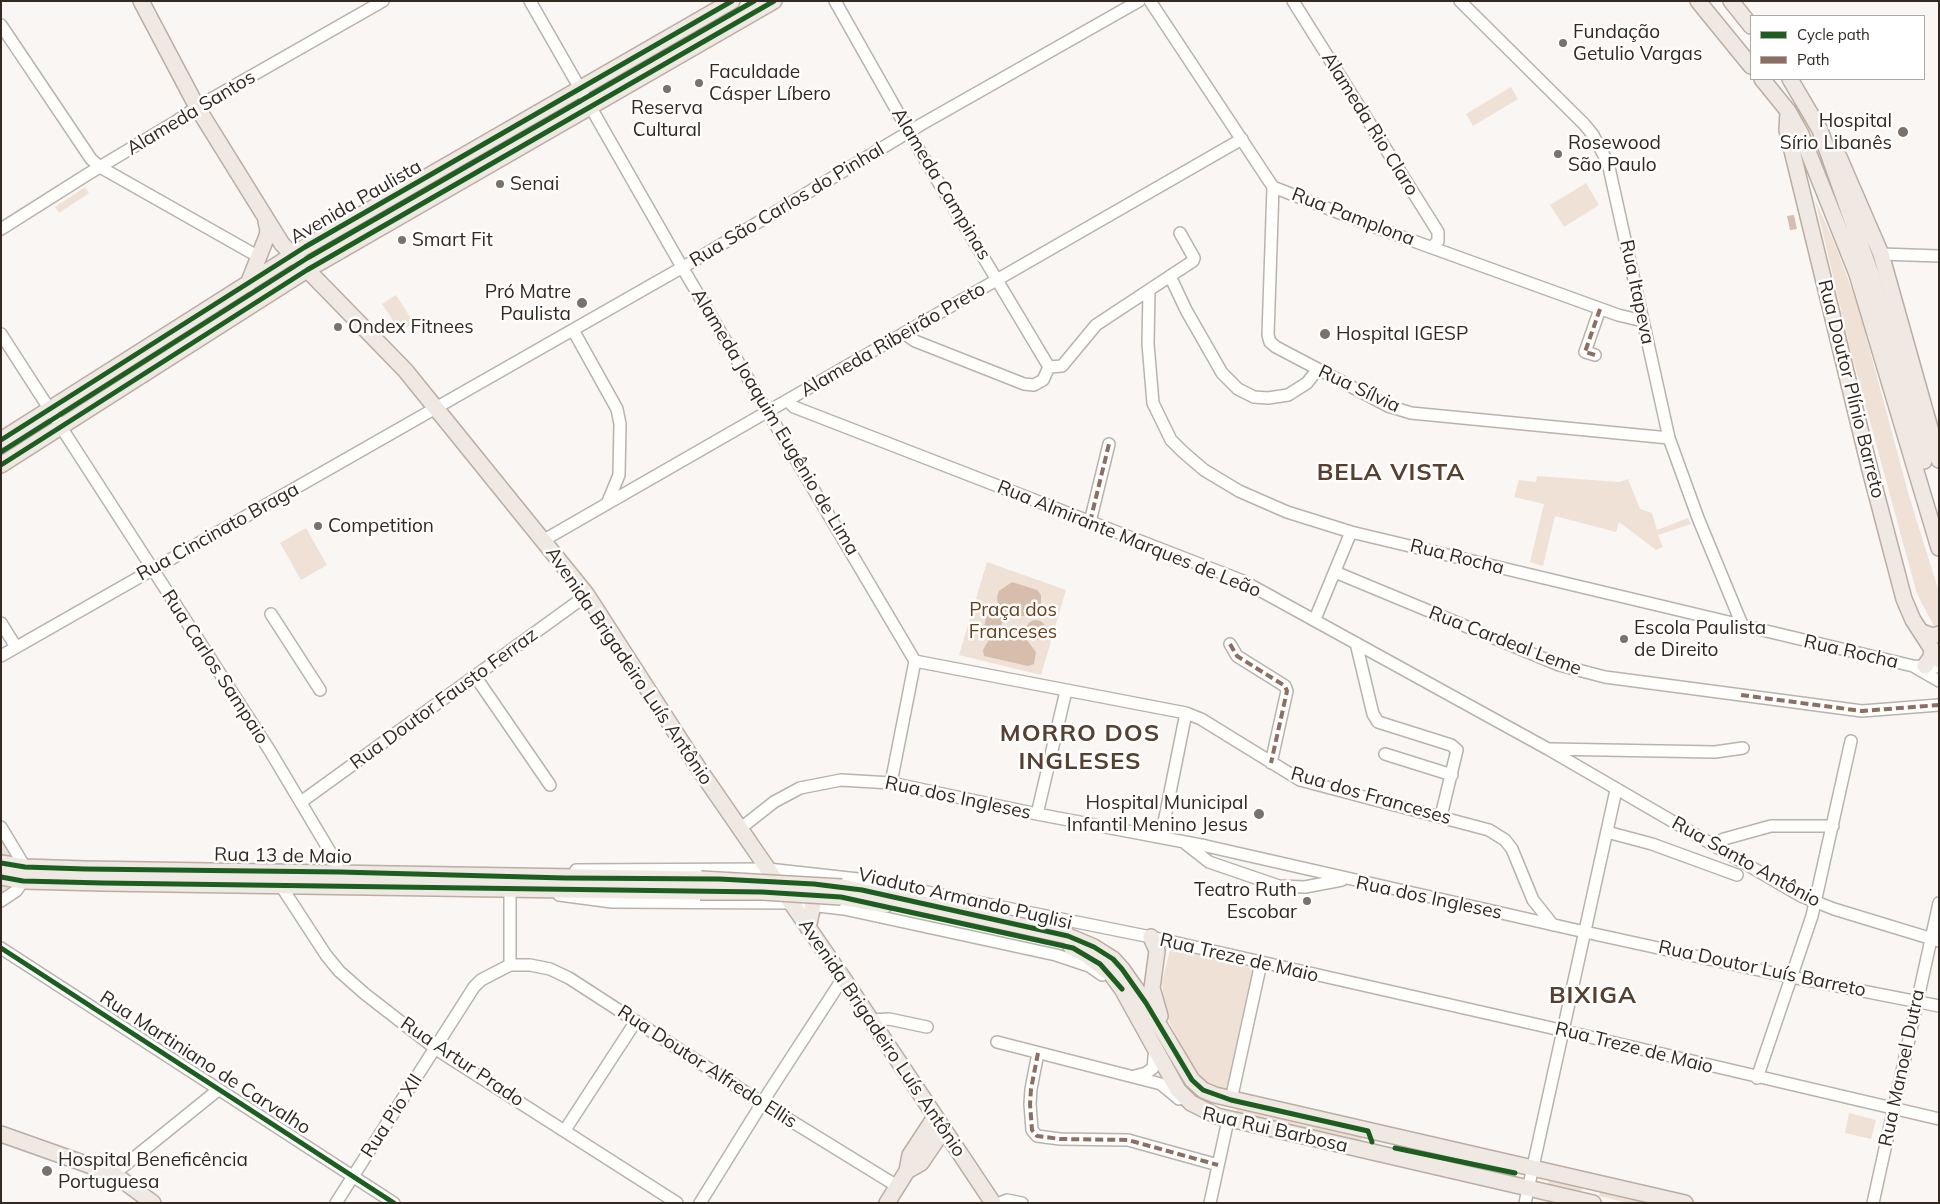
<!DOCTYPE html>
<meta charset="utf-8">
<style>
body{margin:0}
#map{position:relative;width:1940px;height:1204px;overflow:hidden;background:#f9f6f4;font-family:Mulish,sans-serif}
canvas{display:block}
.frame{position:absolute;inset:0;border:2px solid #342921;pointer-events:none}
.legend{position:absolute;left:1750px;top:15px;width:175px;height:65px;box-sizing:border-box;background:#fff;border:1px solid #aea9a6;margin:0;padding:6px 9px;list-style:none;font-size:15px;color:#342921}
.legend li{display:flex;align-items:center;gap:10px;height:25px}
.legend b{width:25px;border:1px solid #aea9a6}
</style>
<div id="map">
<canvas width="1940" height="1204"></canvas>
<div class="frame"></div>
<ul class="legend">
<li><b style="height:6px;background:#1b5e20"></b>Cycle path</li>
<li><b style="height:6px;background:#8d6e63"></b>Path</li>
</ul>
</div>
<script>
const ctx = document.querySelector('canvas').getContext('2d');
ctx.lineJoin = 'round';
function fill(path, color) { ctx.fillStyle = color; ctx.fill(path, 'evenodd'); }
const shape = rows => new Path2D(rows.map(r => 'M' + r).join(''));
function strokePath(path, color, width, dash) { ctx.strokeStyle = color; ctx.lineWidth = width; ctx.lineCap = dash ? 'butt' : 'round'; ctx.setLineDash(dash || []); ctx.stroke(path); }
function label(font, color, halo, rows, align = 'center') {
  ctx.font = font + ' Mulish,sans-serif'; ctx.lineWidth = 5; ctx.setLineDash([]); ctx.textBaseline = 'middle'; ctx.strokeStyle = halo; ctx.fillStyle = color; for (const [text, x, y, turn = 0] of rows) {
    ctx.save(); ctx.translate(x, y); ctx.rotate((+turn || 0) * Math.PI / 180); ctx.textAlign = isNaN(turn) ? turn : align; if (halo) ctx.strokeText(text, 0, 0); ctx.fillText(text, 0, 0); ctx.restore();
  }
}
const green = shape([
 [1511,87,1518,99,1473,126,1466,114],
 [1586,183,1599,205,1564,227,1550,205],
 [85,187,89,193,59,213,55,207],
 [1815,200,1836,247,1858,306,1909,496,1939,592,1939,627,1936,630,1917,594,1851,352],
 [396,295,414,323,400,331,382,304],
 [1537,476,1619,482,1628,479,1640,509,1652,513,1657,530,1688,518,1691,524,1658,535,1663,547,1656,550,1619,522,1616,532,1555,516,1543,566,1530,562,1544,504,1514,497,1519,480,1536,482],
 [306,528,327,565,301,580,280,543],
 [987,562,1066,590,1041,675,959,655],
 [1,834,21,865,18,882,1,893],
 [1171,946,1257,965,1229,1094,1215,1090,1195,1075,1165,1013,1162,982],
 [1237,1109,1362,1138,1361,1142,1236,1114],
 [1849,1113,1876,1120,1871,1139,1845,1133],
 [1398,1146,1515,1173,1514,1178,1396,1151],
 [1549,1180,1582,1188,1581,1193,1547,1185],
 [1600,1192,1651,1203,1628,1203,1599,1196]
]);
const water = shape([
 [1794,215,1797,229,1790,230,1787,216],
 [1012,582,1037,590,1041,595,1041,605,1034,615,1023,616,1010,613,1005,612,998,604,997,597,999,591],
 [988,609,997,611,1003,621,1000,628,991,632,985,631,984,627],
 '1026 630a10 10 0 1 1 20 0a10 10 0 1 1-20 0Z',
 [997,634,1026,639,1036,652,1034,664,1028,666,984,656,983,650,987,643,991,637]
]);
const minor = shape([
 [530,1,682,267,915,661],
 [835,1,918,148,1049,367],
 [1150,1,1273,187,1383,230,1618,315,1643,321],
 [1293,1,1438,232,1438,241,1432,247],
 [1460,1,1584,124,1593,135,1608,163,1669,438,1698,518,1743,627],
 [1,25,91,159,100,167,259,257],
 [1273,187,1268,335,1270,342,1276,347,1388,406,1411,413,1669,438],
 [1,229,88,174,175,122,197,107,383,1],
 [1881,254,1939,256],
 [1170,276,1186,310,1222,373,1238,389,1254,397,1268,398,1288,395,1307,383,1317,370],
 [1149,290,1148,344,1153,403,1171,440,1182,451,1204,470,1239,491,1287,512,1351,532,1913,666,1939,667],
 [573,330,617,409,620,424,619,475,607,504],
 [904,333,915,341,1024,384,1034,385,1043,380,1049,367],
 [1,334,270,751,335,860,340,872,340,880],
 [1595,355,1585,352,1600,309],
 [1049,367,1062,366,1096,325,1193,261,1194,258,1180,233],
 [788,401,794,407,1243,581,1548,749,1801,896,1834,909,1939,941],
 [1090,522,1109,444],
 [544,540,1242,139],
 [1335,572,1559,665,1605,677,1862,711,1939,705],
 [271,614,320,690],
 [1315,619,1351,532],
 [1,623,16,647],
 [1356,643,1373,714,1378,722,1451,745,1457,750,1441,816],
 [1230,644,1237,656,1285,686,1287,691,1271,763],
 [1,656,697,259,922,124,1139,1],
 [915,661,1186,713,1201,719,1300,780,1489,830,1505,840,1512,849,1533,900,1553,925],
 [1913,666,1939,681],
 [475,676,550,785],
 [1550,749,1715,752,1743,748],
 [1385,754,1452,775],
 [891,783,915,661],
 [301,802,587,595],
 [1037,814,1066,691],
 [1,827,25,867,23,881,16,891,1,901],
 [741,828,774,802,800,788,841,780,891,783,1037,814,1206,846,1585,932,1791,977,1939,1006],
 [1607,832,1652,844,1737,875],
 [1161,837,1186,713],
 [1186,844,1209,862,1279,886,1305,887,1342,880],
 [1712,845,1724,839,1771,826,1833,826],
 [576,870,768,869,867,880,1151,937,1543,1026,1939,1119],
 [281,886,326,955,339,971,365,994,436,1049,677,1203],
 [559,895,612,902,792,903,844,909,1056,955,1089,966,1102,975],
 [1,948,394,1203],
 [510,965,530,965,550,969,569,978,762,1103,897,1186],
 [870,1020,889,1019,927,1027],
 [997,1042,1161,1084,1179,1099],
 [1038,1053,1031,1089,1030,1104,1032,1130,1037,1136,1060,1139,1128,1140,1218,1165],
 [1135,1076,1146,1073,1153,1068,1155,1047],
 [1757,1078,1812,916,1851,741],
 [1231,1100,1261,963],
 [565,1130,636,1021],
 [114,1174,218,1090],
 [336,1203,474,987,481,980,510,965,510,883],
 [700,1203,769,1092,843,978],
 [1000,1203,1007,1200,1022,1203],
 [1210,1203,1228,1120],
 [1525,1203,1616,790],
 [1873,1203,1939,903]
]);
const major = shape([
 [141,1,197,107,282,244,405,370,587,595,699,769,843,978,993,1203],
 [1698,1,1751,66],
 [1731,1,1751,26],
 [1762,79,1788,111,1801,134,1857,274,1939,548],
 [1790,79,1820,130,1871,274,1924,461],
 [1788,111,1787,130,1870,470,1904,599,1913,620,1939,660],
 [1834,154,1839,157,1881,254,1939,460],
 [248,284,267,236,268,230,266,221],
 [1,440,305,247,732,1],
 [1,465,307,270,774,1],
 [1922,632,1933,636,1939,634],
 [1925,666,1931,657,1932,649],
 [1,863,25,867,85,869,701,879],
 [1,877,23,881,103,883,700,892],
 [842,887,1068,936,1094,947,1113,959,1122,969,1146,1003,1192,1080,1203,1090,1215,1095,1685,1203],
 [841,897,885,905],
 [808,928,813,905],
 [1151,937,1157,951,1152,988,1160,1016],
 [1071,947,1087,955,1111,974,1122,989,1178,1090,1191,1103,1217,1116,1593,1203],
 [1,1134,114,1174,153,1203],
 [907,1171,921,1163,944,1129],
 [887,1203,907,1171,910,1155,935,1117]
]);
const majorBridge = shape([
 [701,879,842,887],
 [700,892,762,892,841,897]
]);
const quiet = shape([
 [1595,355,1585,352,1600,309],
 [1090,522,1109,444],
 [1230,644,1237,656,1285,686,1287,691,1271,763],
 [1741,695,1862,711,1939,705],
 [1038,1053,1031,1089,1030,1104,1032,1130,1037,1136,1060,1139,1128,1140,1218,1165]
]);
const cycleway = shape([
 [1,440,305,247,732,1],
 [1,452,309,257,754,1],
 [1,465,307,270,774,1],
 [1,863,25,867,85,869,340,872,565,878,719,879,814,884,862,890,1068,936,1094,947,1113,959,1122,969,1146,1003,1192,1080,1203,1090,1231,1100,1368,1131,1372,1142],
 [1,877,23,881,103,883,762,892,841,897,1073,948,1100,964,1122,989],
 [1,948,394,1203],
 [1395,1148,1515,1173]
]);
const markers = [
 [1563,43,5,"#79716b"],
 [699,83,5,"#79716b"],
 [667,89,5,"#79716b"],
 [1903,132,6,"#79716b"],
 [1558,154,5,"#79716b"],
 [500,184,5,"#79716b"],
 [402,240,5,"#79716b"],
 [582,303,6,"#79716b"],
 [338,327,5,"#79716b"],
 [1325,334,6,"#79716b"],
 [318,526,5,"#79716b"],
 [1624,639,5,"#79716b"],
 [1259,814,6,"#79716b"],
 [1307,901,5,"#79716b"],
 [47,1171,6,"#79716b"]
];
const poiNames = [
 ["Fundação",1573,32],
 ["Getulio Vargas",1573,54],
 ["Faculdade",709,72],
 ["Cásper Líbero",709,94],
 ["Reserva",667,108,"center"],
 ["Cultural",667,130,"center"],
 ["Hospital",1892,121,"right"],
 ["Sírio Libanês",1892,143,"right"],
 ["Rosewood",1568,143],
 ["São Paulo",1568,165],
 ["Senai",510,184],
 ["Smart Fit",412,240],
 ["Pró Matre",571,292,"right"],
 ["Paulista",571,314,"right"],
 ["Ondex Fitnees",348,327],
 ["Hospital IGESP",1336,334],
 ["Competition",328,526],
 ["Escola Paulista",1634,628],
 ["de Direito",1634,650],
 ["Hospital Municipal",1248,803,"right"],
 ["Infantil Menino Jesus",1248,825,"right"],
 ["Teatro Ruth",1297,890,"right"],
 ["Escobar",1297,912,"right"],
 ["Hospital Beneficência",58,1160],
 ["Portuguesa",58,1182]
];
const streetNames = [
 ["Alameda Santos",191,113,-31],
 ["Alameda Rio Claro",1370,124,58],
 ["Alameda Campinas",941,184,59],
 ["Avenida Paulista",356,202,-30],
 ["Rua São Carlos do Pinhal",787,205,-31],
 ["Rua Pamplona",1353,217,21],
 ["Rua Itapeva",1637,292,78],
 ["Alameda Ribeirão Preto",893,340,-30],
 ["Rua Sílvia",1359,389,25],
 ["Rua Doutor Plínio Barreto",1851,389,76],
 ["Alameda Joaquim Eugênio de Lima",775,422,59],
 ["Rua Cincinato Braga",218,532,-29],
 ["Rua Almirante Marques de Leão",1129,539,22],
 ["Rua Rocha",1457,557,14],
 ["Rua Cardeal Leme",1505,641,21],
 ["Rua Rocha",1851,652,13],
 ["Avenida Brigadeiro Luís Antônio",629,666,56],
 ["Rua Carlos Sampaio",215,667,57],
 ["Rua Doutor Fausto Ferraz",444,699,-36],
 ["Rua dos Franceses",1371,796,16],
 ["Rua dos Ingleses",958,798,12],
 ["Rua 13 de Maio",283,856,1],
 ["Rua Santo Antônio",1746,862,29],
 ["Rua dos Ingleses",1429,898,12],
 ["Viaduto Armando Puglisi",965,899,13],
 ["Rua Treze de Maio",1239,958,13],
 ["Rua Doutor Luís Barreto",1762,969,12],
 ["Avenida Brigadeiro Luís Antônio",882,1038,56],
 ["Rua Treze de Maio",1634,1048,14],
 ["Rua Artur Prado",462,1062,34],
 ["Rua Martiniano de Carvalho",205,1063,33],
 ["Rua Doutor Alfredo Ellis",707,1067,33],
 ["Rua Manoel Dutra",1902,1068,-78],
 ["Rua Pio XII",392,1116,-57],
 ["Rua Rui Barbosa",1275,1130,13]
];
const parkNames = [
 ["Praça dos",1013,610],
 ["Franceses",1013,632]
];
const districtNames = [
 ["BELA VISTA",1391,473],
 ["MORRO DOS",1080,734],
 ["INGLESES",1080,762],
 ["BIXIGA",1593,996]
];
fill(green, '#f0e1d7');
fill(water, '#d6bdac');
strokePath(minor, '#b9b3ae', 14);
strokePath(major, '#bbada2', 18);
strokePath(minor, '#fefefd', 11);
strokePath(major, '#f0e8e3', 15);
strokePath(majorBridge, '#bbada2', 18, []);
strokePath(majorBridge, '#f0e8e3', 15);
strokePath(quiet, '#8d6e63', 4, [8, 4]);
strokePath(cycleway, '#1b5e20', 5);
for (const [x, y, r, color] of markers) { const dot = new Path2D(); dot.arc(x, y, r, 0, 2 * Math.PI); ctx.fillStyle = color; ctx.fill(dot); strokePath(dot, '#fff', 2); }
label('19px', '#342921', '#fff', poiNames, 'left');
label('19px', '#342921', '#fff', streetNames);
label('19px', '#6e4019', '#fff', parkNames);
ctx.letterSpacing = '1px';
label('bold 24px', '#57402f', '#fff', districtNames);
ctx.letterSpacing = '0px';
</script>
